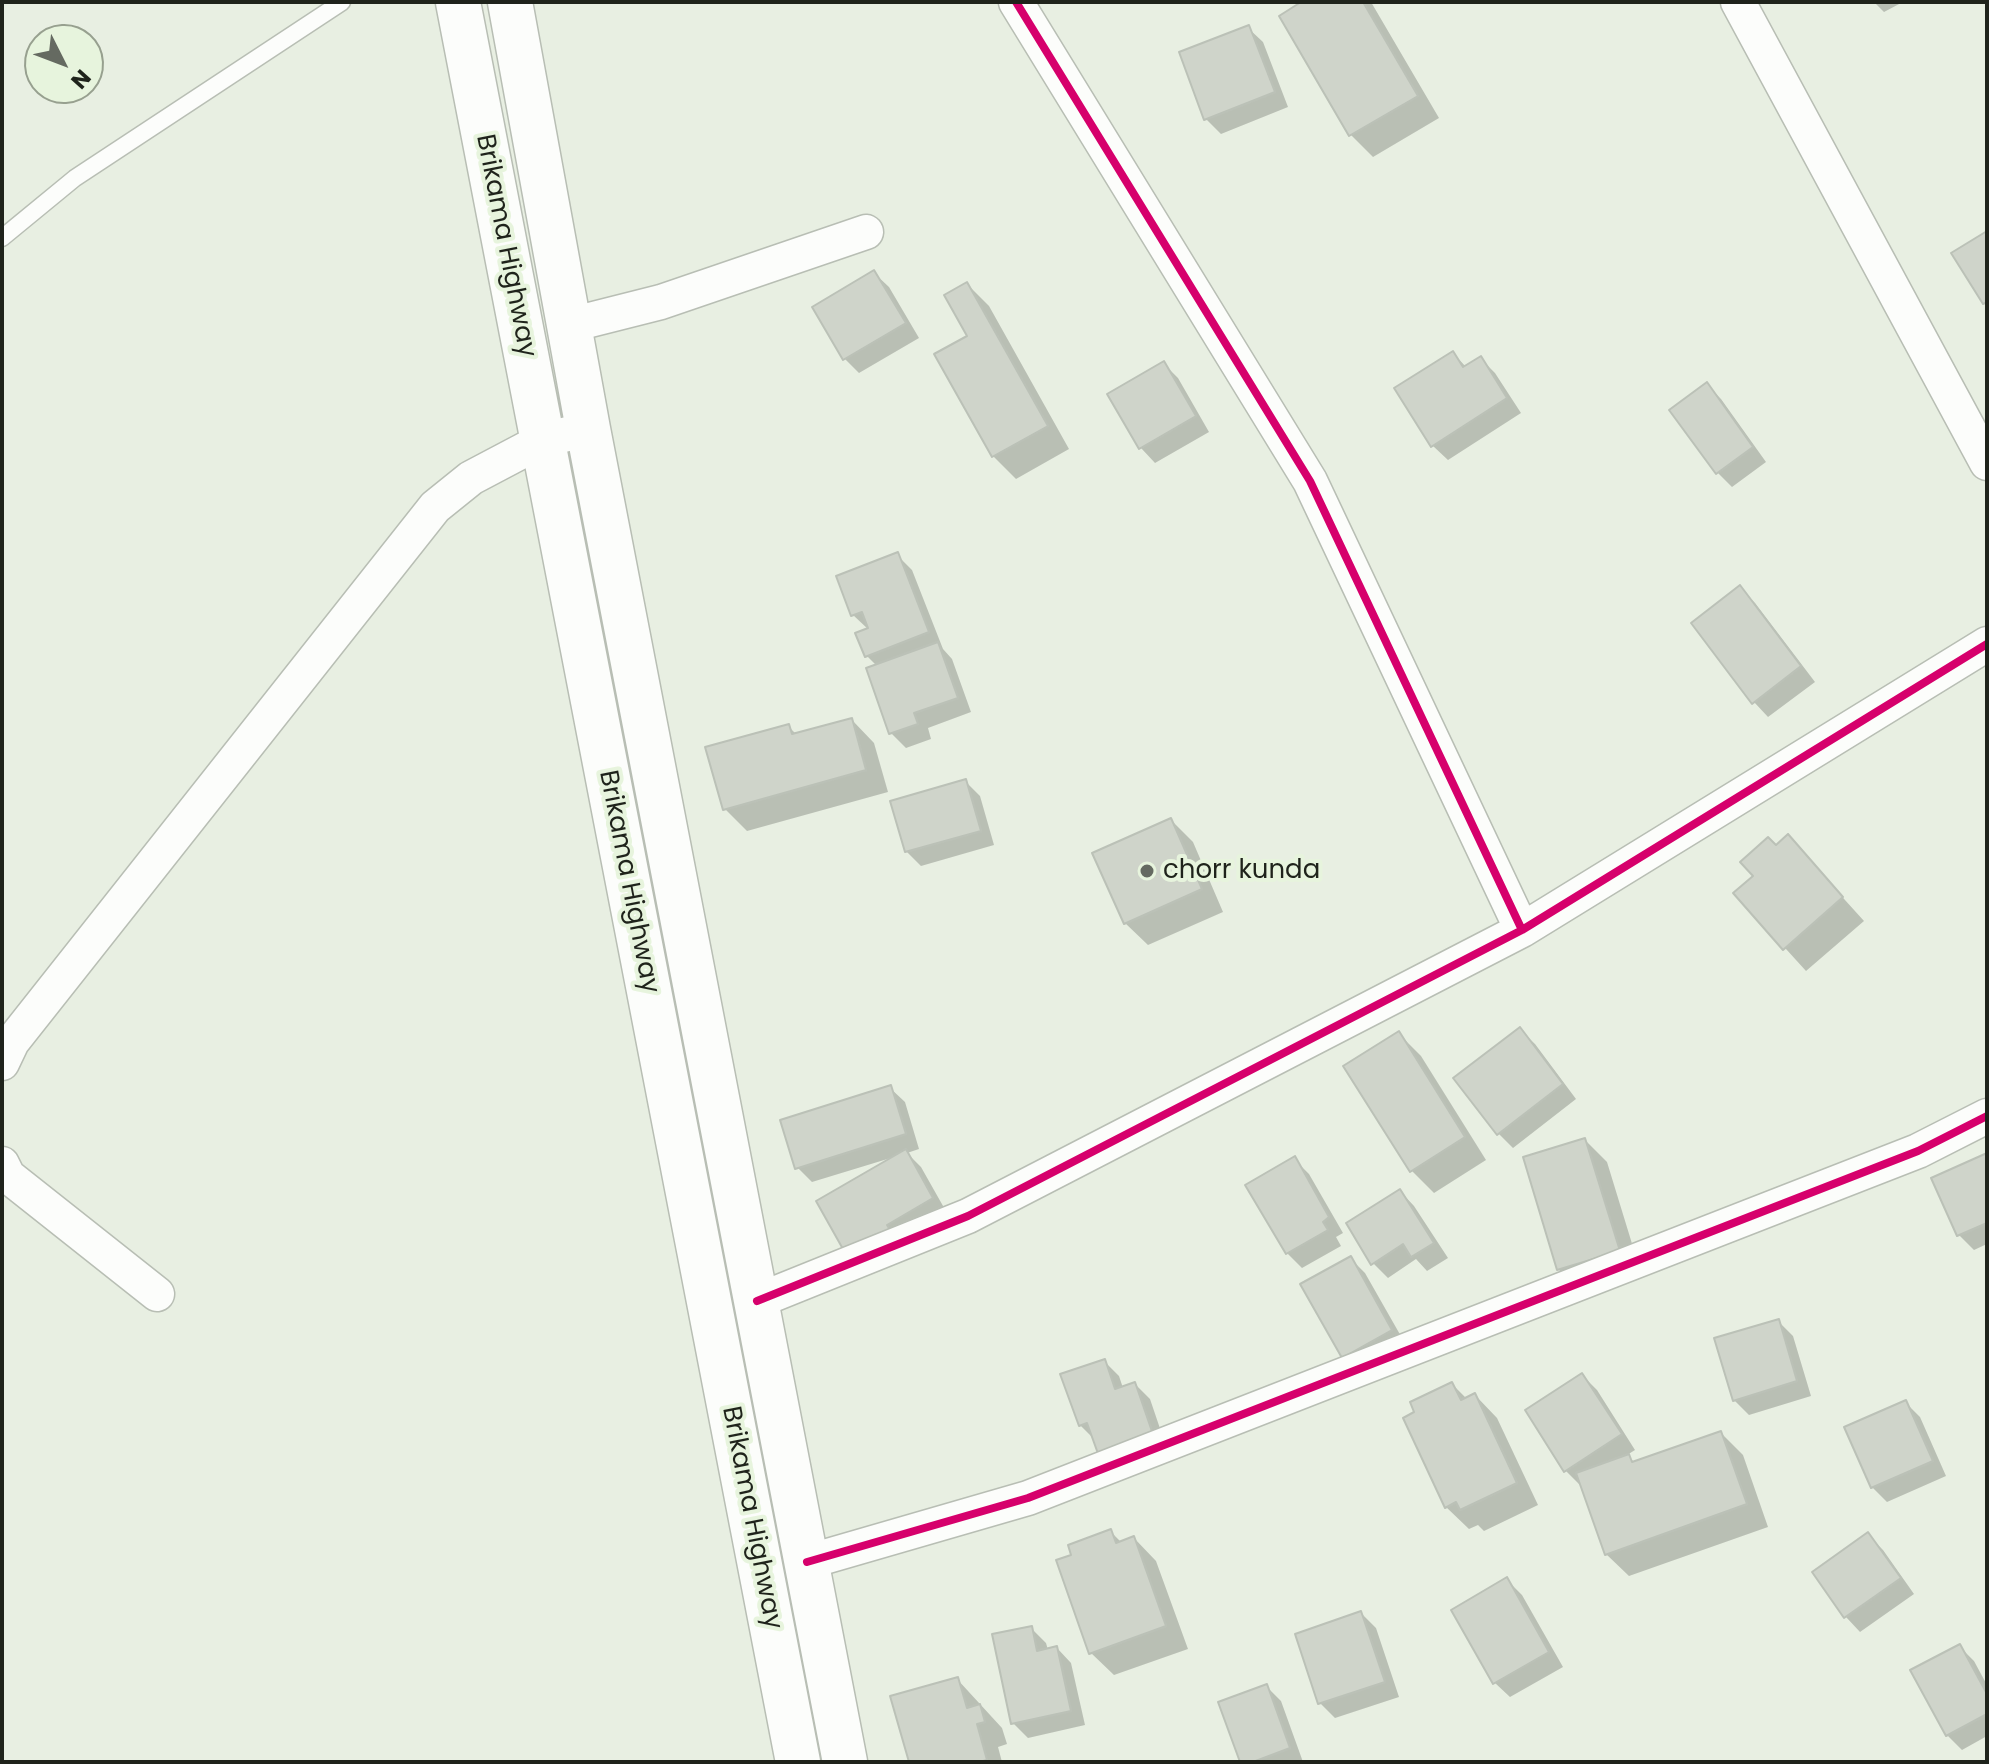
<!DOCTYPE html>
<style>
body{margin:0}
#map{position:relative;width:1989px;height:1764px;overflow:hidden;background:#e8efe2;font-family:Poppins,sans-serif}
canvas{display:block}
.frame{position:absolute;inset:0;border:4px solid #1f231b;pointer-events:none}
.north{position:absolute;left:24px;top:24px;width:80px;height:80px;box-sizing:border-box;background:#e7f4dd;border:2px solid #97a08f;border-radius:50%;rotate:132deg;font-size:22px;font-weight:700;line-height:32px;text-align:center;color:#1f231b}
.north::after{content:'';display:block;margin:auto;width:28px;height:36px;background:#656a61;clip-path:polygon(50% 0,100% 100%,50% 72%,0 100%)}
</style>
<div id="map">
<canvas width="1989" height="1764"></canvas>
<div class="frame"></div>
<div class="north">N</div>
</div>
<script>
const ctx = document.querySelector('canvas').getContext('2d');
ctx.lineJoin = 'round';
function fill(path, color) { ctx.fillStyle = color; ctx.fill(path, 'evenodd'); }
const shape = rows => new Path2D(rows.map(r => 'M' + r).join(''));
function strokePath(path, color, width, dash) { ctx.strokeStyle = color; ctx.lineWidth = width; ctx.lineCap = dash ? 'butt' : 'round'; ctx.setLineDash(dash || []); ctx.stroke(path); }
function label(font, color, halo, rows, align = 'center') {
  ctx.font = font + ' Poppins,sans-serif'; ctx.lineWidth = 8; ctx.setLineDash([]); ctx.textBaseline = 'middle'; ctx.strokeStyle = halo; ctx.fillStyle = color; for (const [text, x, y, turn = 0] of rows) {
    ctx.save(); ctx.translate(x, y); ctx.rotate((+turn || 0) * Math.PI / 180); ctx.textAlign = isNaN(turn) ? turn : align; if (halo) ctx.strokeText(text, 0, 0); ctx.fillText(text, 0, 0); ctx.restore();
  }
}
const shadow = shape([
 [1305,2,1371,2,1439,118,1373,157,1351,135],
 [1874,2,1903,2,1884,12],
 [1248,28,1263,42,1288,107,1221,134,1206,119],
 [874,273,889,287,919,338,859,373,844,358],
 [967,284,989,306,1069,449,1016,479,993,456,969,336],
 [1453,353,1466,367,1480,358,1495,373,1521,413,1448,460,1433,446],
 [1163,363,1178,378,1209,432,1155,463,1141,448,1110,395],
 [1707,385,1721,399,1766,462,1732,487,1717,472],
 [897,555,912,570,943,649,952,659,971,712,928,728,931,739,906,748,891,733,877,666,867,656,869,630,853,615],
 [1740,588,1755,603,1815,682,1768,717,1754,702],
 [852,720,874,743,888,792,747,831,725,809,788,726,797,735],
 [965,781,980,796,994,845,921,866,906,851],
 [1171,820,1193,842,1223,912,1148,945,1125,923],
 [1788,837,1864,921,1806,971,1736,894,1756,877,1776,847],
 [1520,1030,1535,1044,1576,1099,1513,1148,1498,1133],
 [1399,1034,1421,1056,1486,1160,1434,1193,1412,1171],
 [890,1088,905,1102,919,1149,907,1153,921,1167,947,1213,865,1271,894,1157,812,1182,797,1167],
 [1585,1140,1607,1162,1641,1273,1581,1291,1558,1269],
 [1987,1155,1987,1244,1974,1250,1959,1235,1934,1179],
 [1294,1159,1309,1174,1343,1233,1336,1237,1341,1246,1302,1268,1287,1253],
 [1400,1191,1414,1206,1448,1258,1427,1271,1416,1259,1388,1278,1373,1263],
 [1350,1258,1365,1273,1406,1345,1344,1356],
 [1778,1321,1793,1336,1811,1396,1749,1415,1734,1400],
 [1104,1361,1119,1376,1123,1388,1135,1384,1150,1399,1170,1458,1095,1440,1080,1425],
 [1582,1375,1597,1390,1635,1450,1627,1455,1635,1463,1721,1433,1743,1455,1768,1527,1629,1576,1606,1554,1582,1484,1580,1485,1565,1470],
 [1452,1384,1467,1399,1475,1395,1497,1418,1538,1505,1484,1531,1478,1525,1469,1529,1446,1507],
 [1905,1402,1920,1417,1946,1476,1887,1502,1872,1487],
 [1110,1531,1122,1543,1134,1538,1156,1561,1188,1649,1114,1675,1091,1653,1074,1556],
 [1868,1535,1883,1550,1914,1594,1860,1632,1846,1617,1815,1573],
 [1507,1580,1522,1595,1563,1667,1510,1697,1495,1683],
 [1361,1613,1376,1628,1399,1697,1335,1718,1320,1703,1298,1635],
 [1031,1628,1046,1643,1048,1650,1057,1648,1071,1663,1085,1725,1028,1738,1013,1723],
 [1959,1646,1974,1661,1987,1685,1987,1736,1962,1750,1947,1735],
 [957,1679,1002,1728,1007,1744,998,1747,1002,1762,911,1762],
 [1266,1686,1281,1701,1303,1762,1242,1762]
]);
const building = shape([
 [1301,2,1363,2,1418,96,1349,136,1279,16,1301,2],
 [1249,25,1275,92,1204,120,1179,52,1249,25],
 [1987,231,1987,302,1983,304,1951,253,1987,231],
 [874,270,906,323,843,360,812,307,874,270],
 [967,282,1048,426,992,457,934,354,967,336,944,295,967,282],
 [1453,351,1463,367,1481,356,1507,398,1431,447,1394,388,1453,351],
 [1164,361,1196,416,1139,449,1107,394,1164,361],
 [1707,382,1753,447,1716,474,1669,410,1707,382],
 [898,552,929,632,865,657,855,633,868,628,862,612,851,616,836,576,898,552],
 [1740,585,1801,666,1752,704,1691,623,1740,585],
 [938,642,958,698,914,713,918,724,889,734,866,668,938,642],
 [852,718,866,770,723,810,705,747,789,724,792,734,852,718],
 [966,779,981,831,905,852,890,801,966,779],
 [1171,818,1202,889,1124,924,1092,853,1171,818],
 [1788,834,1843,897,1783,950,1733,893,1753,876,1740,862,1768,837,1776,845,1788,834],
 [1520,1027,1563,1084,1497,1135,1453,1078,1520,1027],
 [1399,1031,1465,1137,1410,1172,1343,1066,1399,1031],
 [891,1085,906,1134,795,1169,780,1120,891,1085],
 [1585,1138,1620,1251,1557,1270,1523,1157,1585,1138],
 [906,1149,933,1198,887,1225,892,1233,848,1258,816,1201,906,1149],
 [1987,1153,1987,1223,1957,1236,1931,1178,1987,1153],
 [1295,1156,1329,1217,1323,1222,1328,1230,1286,1254,1245,1185,1295,1156],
 [1400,1189,1434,1243,1411,1257,1403,1244,1371,1265,1346,1223,1400,1189],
 [1351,1256,1392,1330,1342,1358,1300,1284,1351,1256],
 [1779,1319,1797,1381,1733,1401,1714,1338,1779,1319],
 [1105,1359,1115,1389,1135,1382,1156,1443,1101,1462,1087,1423,1079,1426,1060,1374,1105,1359],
 [1582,1373,1622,1434,1564,1472,1525,1410,1582,1373],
 [1452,1382,1461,1400,1475,1393,1517,1483,1460,1510,1456,1502,1445,1508,1403,1418,1414,1412,1410,1402,1452,1382],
 [1906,1400,1933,1461,1871,1488,1844,1427,1906,1400],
 [1721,1431,1747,1504,1605,1555,1576,1473,1629,1454,1632,1462,1721,1431],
 [1111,1529,1116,1543,1134,1536,1166,1626,1089,1654,1056,1560,1071,1555,1068,1545,1111,1529],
 [1868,1532,1901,1578,1844,1618,1812,1572,1868,1532],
 [1507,1577,1549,1652,1493,1684,1451,1610,1507,1577],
 [1361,1611,1385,1682,1318,1704,1295,1634,1361,1611],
 [1032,1626,1037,1651,1057,1646,1071,1711,1011,1724,992,1634,1032,1626],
 [1960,1644,1987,1694,1987,1714,1946,1736,1910,1670,1960,1644],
 [958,1677,967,1708,980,1704,985,1722,977,1724,987,1760,979,1762,909,1762,890,1696,958,1677],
 [1267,1684,1290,1748,1253,1762,1240,1762,1218,1702,1267,1684]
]);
const service = shape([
 [2,238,75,178,342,2]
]);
const minor = shape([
 [1016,2,1310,481,1522,930],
 [1738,2,1987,463],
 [570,325,661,302,866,232],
 [2,1063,12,1042,435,507,471,478,543,440,588,429],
 [2,1164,8,1176,157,1294],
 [757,1301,968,1216,1522,930,1987,644],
 [807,1562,1028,1498,1918,1151,1987,1116]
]);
const trunk = shape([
 [458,2,798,1762],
 [510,2,588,429,845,1762]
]);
const cycleway = shape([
 [1016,2,1310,481,1522,930],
 [757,1301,968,1216,1522,930,1987,644],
 [807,1562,1028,1498,1918,1151,1987,1116]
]);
const markers = [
 [1147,871,8,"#656a61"]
];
const streetNames = [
 ["Brikama Highway",505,246,79],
 ["Brikama Highway",628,882,79],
 ["Brikama Highway",751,1518,79]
];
const poiNames = [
 ["chorr kunda",1163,871]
];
fill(shadow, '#0003');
fill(building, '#cfd4ca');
strokePath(building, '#bbc1b7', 2);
strokePath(service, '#b8beb4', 19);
strokePath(minor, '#b8beb4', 37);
strokePath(trunk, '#b8beb4', 47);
strokePath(service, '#fcfdfb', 16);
strokePath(minor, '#fcfdfb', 34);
strokePath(trunk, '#fcfdfb', 44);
strokePath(cycleway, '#d6006c', 8);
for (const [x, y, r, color] of markers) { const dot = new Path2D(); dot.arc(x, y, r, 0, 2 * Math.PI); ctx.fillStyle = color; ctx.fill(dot); strokePath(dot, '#e7f4dd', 3); }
label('26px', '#1f231b', '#e7f4dd', streetNames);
label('26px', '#1f231b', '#e7f4dd', poiNames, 'left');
</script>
